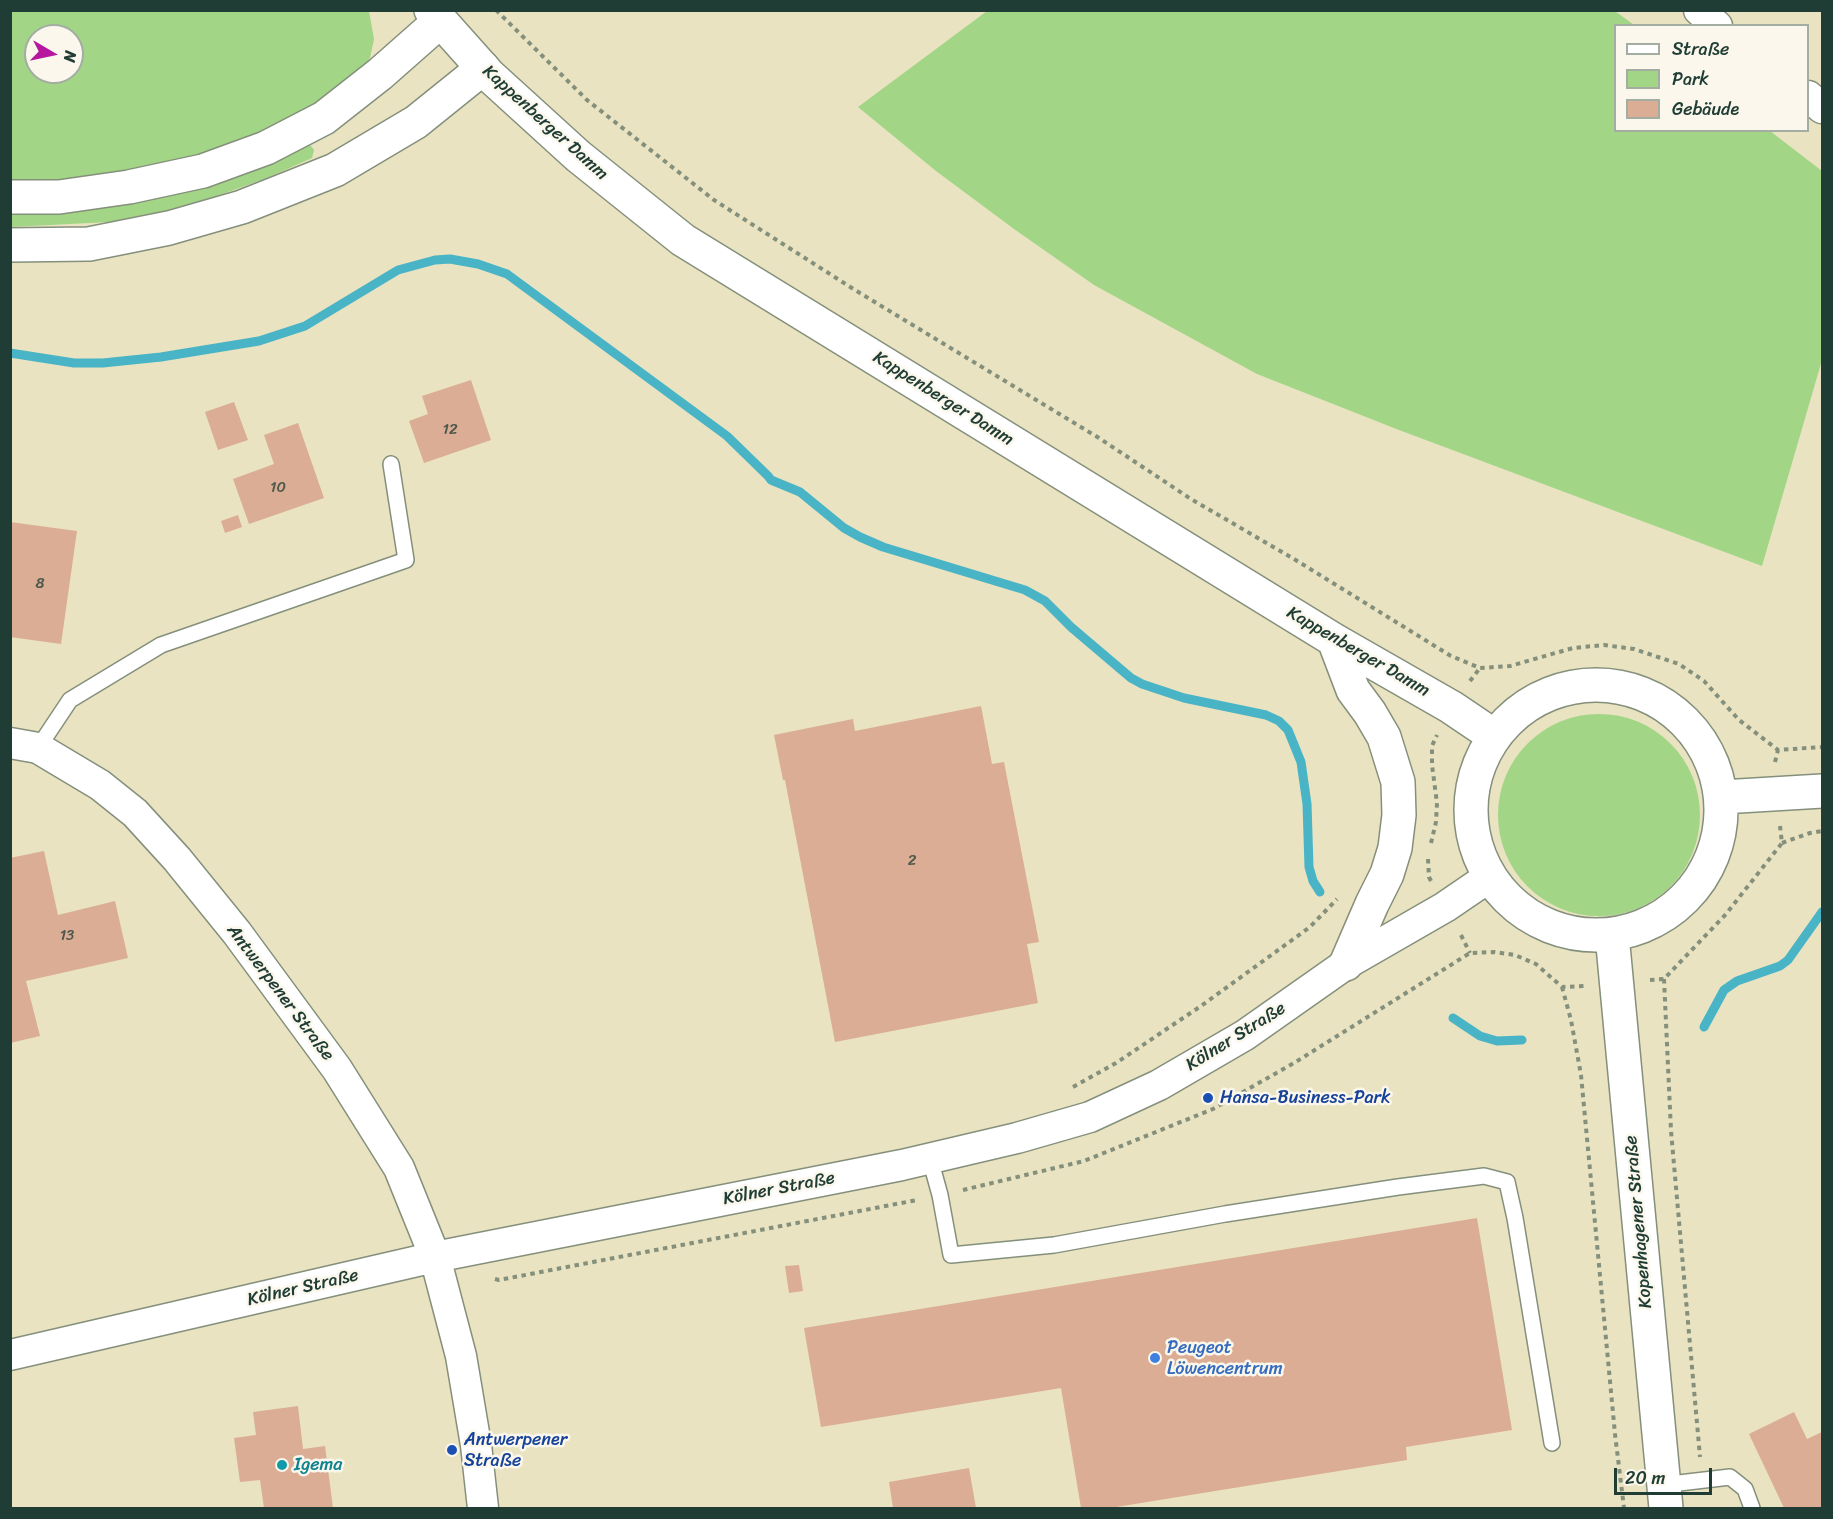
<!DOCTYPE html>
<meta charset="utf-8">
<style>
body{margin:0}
#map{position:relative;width:1833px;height:1519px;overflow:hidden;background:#e9e3c2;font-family:Sriracha,sans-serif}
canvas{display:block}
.frame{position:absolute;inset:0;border:12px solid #1f3d34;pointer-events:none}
.legend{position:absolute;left:1614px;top:24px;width:195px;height:108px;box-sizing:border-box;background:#fbf7ec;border:2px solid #a3ada2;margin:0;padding:8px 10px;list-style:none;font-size:18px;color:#1f3d34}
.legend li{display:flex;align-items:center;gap:12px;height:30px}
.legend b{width:30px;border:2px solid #a3ada2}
.north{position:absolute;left:24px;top:24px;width:60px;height:60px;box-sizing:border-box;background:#fbf7ec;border:2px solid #a3ada2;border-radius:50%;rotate:99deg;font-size:16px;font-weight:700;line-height:24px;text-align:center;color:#1f3d34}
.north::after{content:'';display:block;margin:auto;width:21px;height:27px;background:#b5179e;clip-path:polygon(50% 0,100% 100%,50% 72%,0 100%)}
.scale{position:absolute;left:1614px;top:1468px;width:98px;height:27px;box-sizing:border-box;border:3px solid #1f3d34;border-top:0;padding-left:8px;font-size:18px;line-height:21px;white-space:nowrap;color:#1f3d34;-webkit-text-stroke:4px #fbf7ec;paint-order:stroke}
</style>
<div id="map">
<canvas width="1833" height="1519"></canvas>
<div class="frame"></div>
<ul class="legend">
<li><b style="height:8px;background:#fff"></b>Straße</li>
<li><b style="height:16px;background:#a2d686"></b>Park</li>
<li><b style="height:16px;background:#dbad94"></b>Gebäude</li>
</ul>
<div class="north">N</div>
<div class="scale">20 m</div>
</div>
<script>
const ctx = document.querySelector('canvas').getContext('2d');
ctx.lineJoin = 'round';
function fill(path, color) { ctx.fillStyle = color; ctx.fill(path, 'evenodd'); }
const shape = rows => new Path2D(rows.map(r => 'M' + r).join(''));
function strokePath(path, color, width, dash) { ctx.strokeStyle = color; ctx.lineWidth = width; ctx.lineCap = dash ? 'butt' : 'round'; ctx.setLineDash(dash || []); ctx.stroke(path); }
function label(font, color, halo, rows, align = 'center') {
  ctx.font = font + ' Sriracha,sans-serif'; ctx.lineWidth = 5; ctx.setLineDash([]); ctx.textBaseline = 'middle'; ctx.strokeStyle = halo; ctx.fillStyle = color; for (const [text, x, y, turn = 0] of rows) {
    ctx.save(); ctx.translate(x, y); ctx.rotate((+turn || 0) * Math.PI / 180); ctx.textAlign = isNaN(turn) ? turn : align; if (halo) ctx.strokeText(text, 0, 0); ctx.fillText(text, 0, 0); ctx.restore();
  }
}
const green = shape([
 [11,11,369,11,374,39,370,58,352,81,316,109,231,149,133,176,11,187],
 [36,36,72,36,72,72,36,72],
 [987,11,1615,11,1634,25,1616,26,1616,130,1770,131,1822,171,1822,360,1762,566,1399,430,1257,374,1094,285,1014,229,936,171,858,107],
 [305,143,311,146,314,150,312,158,267,178,217,196,164,211,109,222,11,227,10,210],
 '1498 815a101 101 0 1 1 202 0a101 101 0 1 1-202 0Z'
]);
const stream = shape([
 [10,353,74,363,103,363,161,357,259,341,305,326,398,270,435,260,450,259,478,264,507,274,727,436,768,476,771,480,800,492,844,528,860,537,883,547,1025,590,1045,601,1071,627,1131,678,1142,684,1184,698,1266,715,1279,721,1288,730,1301,762,1307,804,1309,867,1313,881,1320,892],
 [1453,1018,1480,1036,1497,1041,1522,1040],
 [1704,1027,1724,990,1737,981,1780,966,1788,960,1822,912]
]);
const building = shape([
 [471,380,491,440,424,463,409,421,428,414,422,396],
 [234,402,248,440,218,450,205,412],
 [298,423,324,498,249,524,233,479,274,464,264,435],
 [238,515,242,527,225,533,221,521],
 [10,522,77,531,61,644,10,637],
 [981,706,992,764,1004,762,1039,942,1027,944,1038,1003,835,1042,785,780,783,780,774,735,853,719,855,731],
 [44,851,58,915,115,901,128,958,26,981,40,1036,10,1043,10,858],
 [1477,1218,1512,1430,1406,1447,1407,1460,1110,1508,1081,1508,1061,1388,821,1427,804,1328],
 [799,1265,803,1291,789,1293,785,1266],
 [298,1406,303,1449,325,1446,333,1508,264,1508,260,1480,240,1482,234,1438,256,1435,253,1412],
 [1794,1412,1807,1439,1822,1432,1822,1508,1784,1508,1749,1434],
 [969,1468,976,1508,893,1508,889,1482]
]);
const path = shape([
 [496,10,587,100,714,200,855,290,1099,438,1191,499,1294,559,1451,656,1480,668,1510,666,1573,648,1604,645,1634,649,1679,664,1704,681,1739,720,1778,750,1822,747],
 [1470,681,1480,668],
 [1775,762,1778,750],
 [1431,843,1436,822,1437,803,1432,765,1432,746,1437,735],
 [1782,843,1810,833,1822,831],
 [1428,859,1429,877,1431,881],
 [1461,935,1470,953],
 [1664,979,1671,1131,1700,1457],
 [1650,980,1664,979,1726,914,1782,843,1780,826],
 [1562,987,1571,1020,1581,1075,1615,1434,1624,1508],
 [1073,1087,1116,1063,1201,1006,1310,927,1337,899],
 [963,1190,1084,1161,1213,1109,1294,1063,1470,953,1494,952,1515,955,1536,964,1562,987,1586,986],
 [495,1279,499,1280,917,1200]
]);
const lane = shape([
 [38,748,70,700,161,645,406,560,391,464],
 [930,1159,940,1195,951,1255,1054,1245,1225,1214,1398,1187,1484,1176,1507,1182,1515,1218,1552,1443],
 [1662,1485,1730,1477,1745,1489,1752,1508]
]);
const street = shape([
 [1699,10,1717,26],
 [1808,96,1822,108],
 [10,743,38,748,100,785,135,813,177,859,237,933,337,1069,399,1168,435,1257,461,1356,476,1445,483,1508],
 [10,1355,435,1257,902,1165,1017,1138,1090,1117,1159,1085,1245,1035,1346,964,1445,907,1489,877]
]);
const secondary = shape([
 [431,10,489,75,578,156,683,240,1334,640,1451,707,1494,736],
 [1334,640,1353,690,1370,713,1384,737,1398,782,1399,815,1395,848,1387,874,1372,904,1346,964],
 '1471 810a125 125 0 1 1 250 0a125 125 0 1 1-250 0Z',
 [1722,797,1822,791],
 [1612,935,1666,1508]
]);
const highway = shape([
 [10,197,59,197,129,187,203,171,266,148,324,118,380,74,439,22],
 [10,245,89,244,169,228,242,207,335,170,416,122,483,68]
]);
const markers = [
 [1208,1098,6,"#1a4fb4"],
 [1155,1358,6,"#3f7fe0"],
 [452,1450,6,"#1a4fb4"],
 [282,1465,6,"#0f9aa8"]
];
const numberNames = [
 ["12",450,430],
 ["10",278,488],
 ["8",40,584],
 ["2",912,861],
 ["13",67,936]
];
const streetNames = [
 ["Kappenberger Damm",545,123,42],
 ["Kappenberger Damm",943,399,32],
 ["Kappenberger Damm",1358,652,30],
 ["Antwerpener Straße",280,993,53],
 ["Kölner Straße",1236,1037,-32],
 ["Kölner Straße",779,1189,-11],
 ["Kopenhagener Straße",1639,1222,-95],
 ["Kölner Straße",303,1288,-13]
];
const transitNames = [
 ["Hansa-Business-Park",1220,1098],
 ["Antwerpener",464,1440],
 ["Straße",464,1461]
];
const shopNames = [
 ["Peugeot",1167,1348],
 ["Löwencentrum",1167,1369]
];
const cultureNames = [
 ["Igema",294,1465]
];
fill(green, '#a2d686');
strokePath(stream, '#49b4c5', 9);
fill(building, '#dbad94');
strokePath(lane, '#84907b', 18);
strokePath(street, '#84907b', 33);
strokePath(secondary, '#84907b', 36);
strokePath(highway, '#84907b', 36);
strokePath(path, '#84907b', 4, [4.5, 4.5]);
strokePath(lane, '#fff', 15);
strokePath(street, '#fff', 30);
strokePath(secondary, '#fff', 33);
strokePath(highway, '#fff', 33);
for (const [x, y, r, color] of markers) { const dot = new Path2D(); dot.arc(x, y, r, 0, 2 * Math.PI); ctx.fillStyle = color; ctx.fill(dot); strokePath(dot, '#fbf7ec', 2); }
label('15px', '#4e594c', null, numberNames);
label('18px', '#1f3d34', '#fbf7ec', streetNames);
label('18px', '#164399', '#fbf7ec', transitNames, 'left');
label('18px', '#366cbe', '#fbf7ec', shopNames, 'left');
label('18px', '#0d838f', '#fbf7ec', cultureNames, 'left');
</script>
